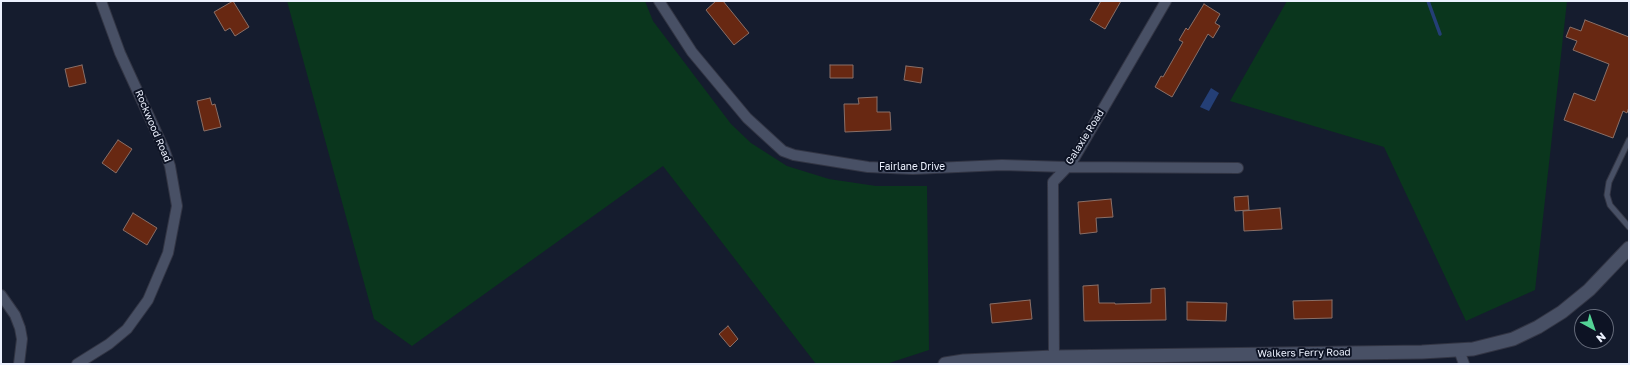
<!DOCTYPE html>
<style>
body{margin:0}
#map{position:relative;width:1630px;height:365px;overflow:hidden;background:#151c2e;font-family:"Golos Text",sans-serif}
canvas{display:block}
.frame{position:absolute;inset:0;border:2px solid #ecf1fe;pointer-events:none}
.north{position:absolute;left:1574px;top:309px;width:40px;height:40px;box-sizing:border-box;background:#0d1324;border:1px solid #666c7b;border-radius:50%;rotate:140deg;font-size:11px;font-weight:700;line-height:16px;text-align:center;color:#ecf1fe}
.north::after{content:'';display:block;margin:auto;width:14px;height:18px;background:#54d396;clip-path:polygon(50% 0,100% 100%,50% 72%,0 100%)}
</style>
<div id="map">
<canvas width="1630" height="365"></canvas>
<div class="frame"></div>
<div class="north">N</div>
</div>
<script>
const ctx = document.querySelector('canvas').getContext('2d');
ctx.lineJoin = 'round';
function fill(path, color) { ctx.fillStyle = color; ctx.fill(path, 'evenodd'); }
const shape = rows => new Path2D(rows.map(r => 'M' + r).join(''));
function strokePath(path, color, width, dash) { ctx.strokeStyle = color; ctx.lineWidth = width; ctx.lineCap = dash ? 'butt' : 'round'; ctx.setLineDash(dash || []); ctx.stroke(path); }
function label(font, color, halo, rows, align = 'center') {
  ctx.font = font + ' "Golos Text",sans-serif'; ctx.lineWidth = 4; ctx.setLineDash([]); ctx.textBaseline = 'middle'; ctx.strokeStyle = halo; ctx.fillStyle = color; for (const [text, x, y, turn = 0] of rows) {
    ctx.save(); ctx.translate(x, y); ctx.rotate((+turn || 0) * Math.PI / 180); ctx.textAlign = isNaN(turn) ? turn : align; if (halo) ctx.strokeText(text, 0, 0); ctx.fillText(text, 0, 0); ctx.restore();
  }
}
const green = shape([
 [287,1,645,1,653,21,731,124,751,143,787,166,829,179,876,186,927,186,929,350,886,364,816,364,663,166,412,346,374,319],
 [1287,1,1567,1,1535,290,1466,321,1384,147,1230,101]
]);
const water = shape([
 [1211,88,1219,93,1209,111,1200,107]
]);
const stream = shape([
 [1428,1,1440,34]
]);
const building = shape([
 [233,1,249,27,235,36,230,28,225,31,214,12,233,1],
 [716,1,723,1,749,33,734,45,706,10,716,1],
 [1101,1,1121,1,1105,29,1090,20,1101,1],
 [1204,4,1220,14,1215,23,1220,26,1213,38,1208,34,1172,97,1155,87,1161,76,1163,77,1183,42,1179,40,1186,28,1188,30,1204,4],
 [1585,20,1629,37,1629,107,1627,113,1623,111,1613,138,1564,120,1574,93,1595,101,1609,64,1573,50,1577,41,1566,37,1570,27,1581,31,1585,20],
 [82,65,86,83,69,87,65,69,82,65],
 [830,65,853,65,853,78,830,78,830,65],
 [906,66,923,68,921,83,904,80,906,66],
 [877,97,877,112,890,112,891,130,845,132,844,104,859,104,858,98,877,97],
 [210,98,212,105,215,104,221,127,204,131,197,101,210,98],
 [118,140,132,149,116,173,102,163,118,140],
 [1248,196,1249,210,1235,211,1234,197,1248,196],
 [1111,199,1113,217,1096,218,1097,232,1080,234,1078,202,1111,199],
 [1280,208,1282,229,1244,231,1243,211,1280,208],
 [133,213,157,228,147,245,123,230,133,213],
 [1098,285,1099,303,1115,303,1115,304,1151,303,1151,289,1165,288,1166,320,1084,321,1083,286,1098,285],
 [1030,300,1032,319,992,323,990,304,1030,300],
 [1332,300,1332,318,1294,319,1293,301,1332,300],
 [1187,302,1227,303,1226,321,1187,320,1187,302],
 [728,326,738,339,730,347,719,334,728,326]
]);
const service = shape([
 [1629,140,1609,182,1607,195,1610,205,1629,227]
]);
const minor = shape([
 [659,1,692,52,747,118,783,151,794,155,868,167,913,169,1002,165,1066,167,1238,168],
 [1,295,15,315,20,328,22,339,19,364],
 [1459,350,1464,364],
 [1054,357,1053,182,1072,162,1166,1],
 [77,364,109,344,127,329,148,300,168,253,177,206,170,166,164,149,120,53,101,1]
]);
const tertiary = shape([
 [945,364,964,361,1054,357,1422,352,1473,349,1513,339,1538,327,1562,312,1589,290,1629,248]
]);
const streetNames = [
 ["Rockwood Road",153,126,67],
 ["Galaxie Road",1085,137,-58],
 ["Fairlane Drive",912,167],
 ["Walkers Ferry Road",1304,353,-1]
];
fill(green, '#0a361d');
fill(water, '#243f76');
strokePath(stream, '#243f76', 3.5);
fill(building, '#682812');
strokePath(building, '#8a6f67', 1);
strokePath(service, '#323544', 7);
strokePath(minor, '#323544', 12);
strokePath(tertiary, '#323544', 15);
strokePath(service, '#485065', 5);
strokePath(minor, '#485065', 10);
strokePath(tertiary, '#485065', 13);
label('10px', '#ecf1fe', '#0d1324', streetNames);
</script>
